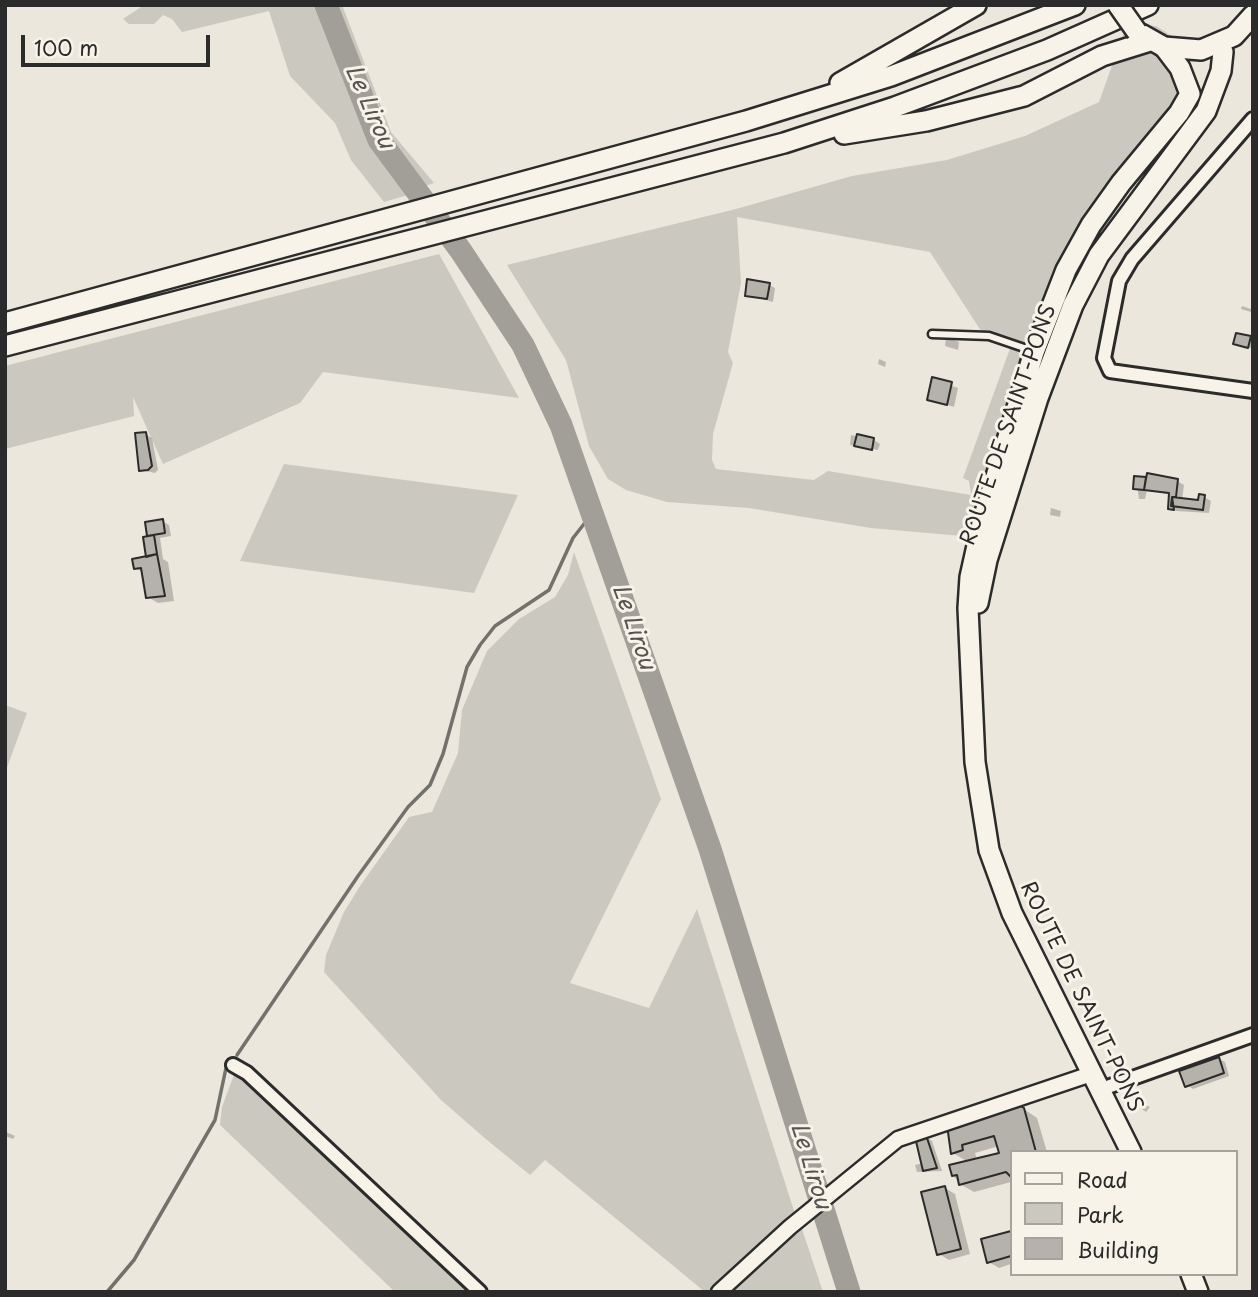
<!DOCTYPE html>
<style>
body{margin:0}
#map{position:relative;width:1258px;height:1297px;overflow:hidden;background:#ebe7dd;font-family:"Playpen Sans",sans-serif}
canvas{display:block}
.frame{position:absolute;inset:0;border:7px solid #2b2b2b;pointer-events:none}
.legend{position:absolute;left:1010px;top:1150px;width:228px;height:126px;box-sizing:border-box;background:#f7f3e8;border:2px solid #a5a39c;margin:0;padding:9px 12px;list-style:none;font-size:21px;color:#2b2b2b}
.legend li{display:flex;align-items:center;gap:14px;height:35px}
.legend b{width:35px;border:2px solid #a5a39c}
.scale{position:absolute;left:21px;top:35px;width:189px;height:32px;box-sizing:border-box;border:4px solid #2b2b2b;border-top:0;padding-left:9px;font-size:21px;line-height:24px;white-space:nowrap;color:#2b2b2b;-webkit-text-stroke:5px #f7f3e8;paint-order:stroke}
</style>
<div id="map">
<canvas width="1258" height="1297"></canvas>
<div class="frame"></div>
<ul class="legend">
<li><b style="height:9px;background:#f7f3e8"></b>Road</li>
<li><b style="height:19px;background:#cbc8bf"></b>Park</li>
<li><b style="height:19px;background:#b5b2ab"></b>Building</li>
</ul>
<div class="scale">100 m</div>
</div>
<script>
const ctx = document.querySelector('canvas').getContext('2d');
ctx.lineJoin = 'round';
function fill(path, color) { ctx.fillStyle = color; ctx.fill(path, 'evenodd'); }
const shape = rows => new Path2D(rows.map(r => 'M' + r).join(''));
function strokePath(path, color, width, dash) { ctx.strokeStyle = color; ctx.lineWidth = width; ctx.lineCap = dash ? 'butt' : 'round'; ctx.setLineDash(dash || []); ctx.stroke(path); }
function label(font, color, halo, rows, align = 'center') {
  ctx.font = font + ' "Playpen Sans",sans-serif'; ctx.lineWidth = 6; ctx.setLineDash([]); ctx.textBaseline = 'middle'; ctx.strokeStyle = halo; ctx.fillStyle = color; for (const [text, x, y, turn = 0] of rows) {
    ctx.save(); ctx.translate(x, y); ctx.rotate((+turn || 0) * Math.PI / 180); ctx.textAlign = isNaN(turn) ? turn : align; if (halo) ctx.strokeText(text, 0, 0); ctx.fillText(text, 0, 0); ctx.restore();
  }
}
const green = shape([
 [144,5,318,5,375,141,411,194,384,202,351,160,335,123,290,76,269,11,182,32,172,19,163,15,154,24,129,24,123,19],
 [331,5,342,5,391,132,434,183,419,188,382,135],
 [1127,24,1156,26,1178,40,1186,51,1189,70,1183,95,1092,217,973,537,871,528,749,508,667,502,626,490,608,479,589,446,566,360,507,265,736,209,852,176,947,160,1025,136,1099,102],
 [737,217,930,252,985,337,1012,343,963,478,969,481,971,495,828,471,814,480,716,469,712,460,713,434,733,363,728,352,741,283],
 [439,254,519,398,323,372,300,403,163,464,133,397,134,416,5,449,5,366],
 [284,464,518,495,474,593,240,561],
 [574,552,661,799,570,983,649,1008,697,909,796,1217,712,1292,705,1292,545,1160,530,1175,487,1140,441,1100,324,972,326,955,344,912,360,886,409,817,432,812,458,753,462,710,487,651,519,619,555,597,568,575],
 [5,705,27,713,5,773],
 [235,1072,473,1292,395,1292,220,1125,222,1107],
 [802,1229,823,1292,729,1292,731,1290]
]);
const shadow = shape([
 [769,285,775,288,773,302,747,295],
 [1242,306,1251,309,1251,312,1241,309],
 [946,337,959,342,958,350,945,346],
 [1250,338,1253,349,1235,343],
 [879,359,886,362,885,367,878,364],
 [933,379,958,388,954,407,929,399],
 [145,434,152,438,158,470,155,473,141,470],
 [851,435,874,440,880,444,878,450,850,445],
 [1136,477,1177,481,1184,485,1182,500,1200,502,1204,497,1211,501,1209,513,1176,511,1170,508,1171,495,1147,490,1145,499,1139,499],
 [1051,508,1061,511,1060,517,1050,515],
 [162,521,169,525,171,536,160,538,163,559,168,562,174,601,158,603,148,597,144,573,136,568,147,558,147,524],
 [1219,1059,1225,1062,1229,1076,1193,1089,1187,1085],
 [1139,1104,1148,1106,1150,1107,1146,1112,1138,1106],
 [1018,1105,1037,1118,1047,1152,1011,1152,1011,1182,974,1192,960,1184,953,1175,968,1162,953,1153,949,1126],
 [999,1146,1001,1154,977,1160,975,1153],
 [6,1132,15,1136,13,1139,5,1136],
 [926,1137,932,1141,942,1171,917,1172,915,1165,923,1163],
 [945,1188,955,1194,970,1254,949,1260,939,1254],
 [1011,1233,1011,1264,999,1268,989,1262,984,1241]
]);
const stream = shape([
 [237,1055,358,876,408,807,430,785,443,754,467,667,480,645,495,626,549,590,573,538,591,515],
 [107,1292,134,1260,215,1120,226,1068]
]);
const river = shape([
 [326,5,379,140,461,251,523,345,561,425,710,849,849,1292]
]);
const building = shape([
 [747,279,770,283,767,299,745,296,747,279],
 [1236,333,1251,336,1248,348,1233,344,1236,333],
 [932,377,952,382,947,405,927,400,932,377],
 [146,432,152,466,148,470,139,471,135,433,146,432],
 [857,434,874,438,872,450,854,446,857,434],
 [1147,473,1178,479,1176,497,1172,497,1174,510,1168,509,1169,493,1144,490,1147,473],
 [1134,476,1146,477,1144,490,1133,489,1134,476],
 [1199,494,1205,495,1203,510,1171,506,1172,497,1198,500,1199,494],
 [163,519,165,533,147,536,145,522,163,519],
 [154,535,157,554,146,557,143,537,154,535],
 [157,554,165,596,146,598,141,568,134,569,132,559,157,554],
 [1219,1057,1224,1073,1185,1087,1179,1071,1219,1057],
 [1019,1105,1024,1108,1036,1152,1011,1152,1011,1177,1006,1172,959,1185,957,1175,952,1176,949,1165,999,1153,994,1136,962,1145,963,1150,951,1154,947,1125,1019,1105],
 [926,1135,937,1168,923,1171,915,1137,926,1135],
 [945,1186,961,1249,937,1255,921,1192,945,1186],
 [1011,1231,1011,1256,987,1263,981,1239,1011,1231]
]);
const service = shape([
 [932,334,989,336,1033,351]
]);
const minor = shape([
 [1253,119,1132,259,1119,281,1104,358,1110,371,1253,391],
 [233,1065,247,1073,480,1292],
 [1099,1090,1253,1035]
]);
const tertiary = shape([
 [719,1292,790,1227,898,1139,1091,1074]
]);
const primary = shape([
 [978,603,987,560,1038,398,1073,305,1099,255,1206,111,1221,71,1223,52,1219,45],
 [1131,1152,1012,913,989,850,975,762,968,608,970,577,983,519,1034,352,1066,270,1091,225,1121,183,1179,113,1190,94,1180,68,1164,47],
 [1191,1274,1198,1292]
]);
const trunk = shape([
 [1141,34,1164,47,1201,50,1234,36,1253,15],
 [840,83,976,5],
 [844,134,926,121,1024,96,1102,56,1150,41],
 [5,323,746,121,891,76,1075,5],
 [5,346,784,143,895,107,1047,50,1148,5]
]);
const trunkBridge = shape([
 [1118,5,1137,32]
]);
const streetNames = [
 ["ROUTE DE SAINT-PONS",1009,425,-71],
 ["ROUTE DE SAINT-PONS",1081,997,64]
];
const waterNames = [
 ["Le Lirou",369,107,66],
 ["Le Lirou",633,627,71],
 ["Le Lirou",810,1166,73]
];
fill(green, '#cbc8bf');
fill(shadow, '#0003');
strokePath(stream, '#72716c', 3.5);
strokePath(river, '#a29f98', 23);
fill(building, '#b5b2ab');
strokePath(building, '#2b2b2b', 2);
strokePath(service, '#2b2b2b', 11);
strokePath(minor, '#2b2b2b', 18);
strokePath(tertiary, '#2b2b2b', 19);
strokePath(primary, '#2b2b2b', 24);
strokePath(trunk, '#2b2b2b', 24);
strokePath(service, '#f7f3e8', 6);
strokePath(minor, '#f7f3e8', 12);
strokePath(tertiary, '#f7f3e8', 14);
strokePath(primary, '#f7f3e8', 19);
strokePath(trunk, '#f7f3e8', 19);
strokePath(trunkBridge, '#2b2b2b', 24, []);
strokePath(trunkBridge, '#f7f3e8', 19);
label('21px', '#2b2b2b', '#f7f3e8', streetNames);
label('italic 23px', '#555451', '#f7f3e8', waterNames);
</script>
